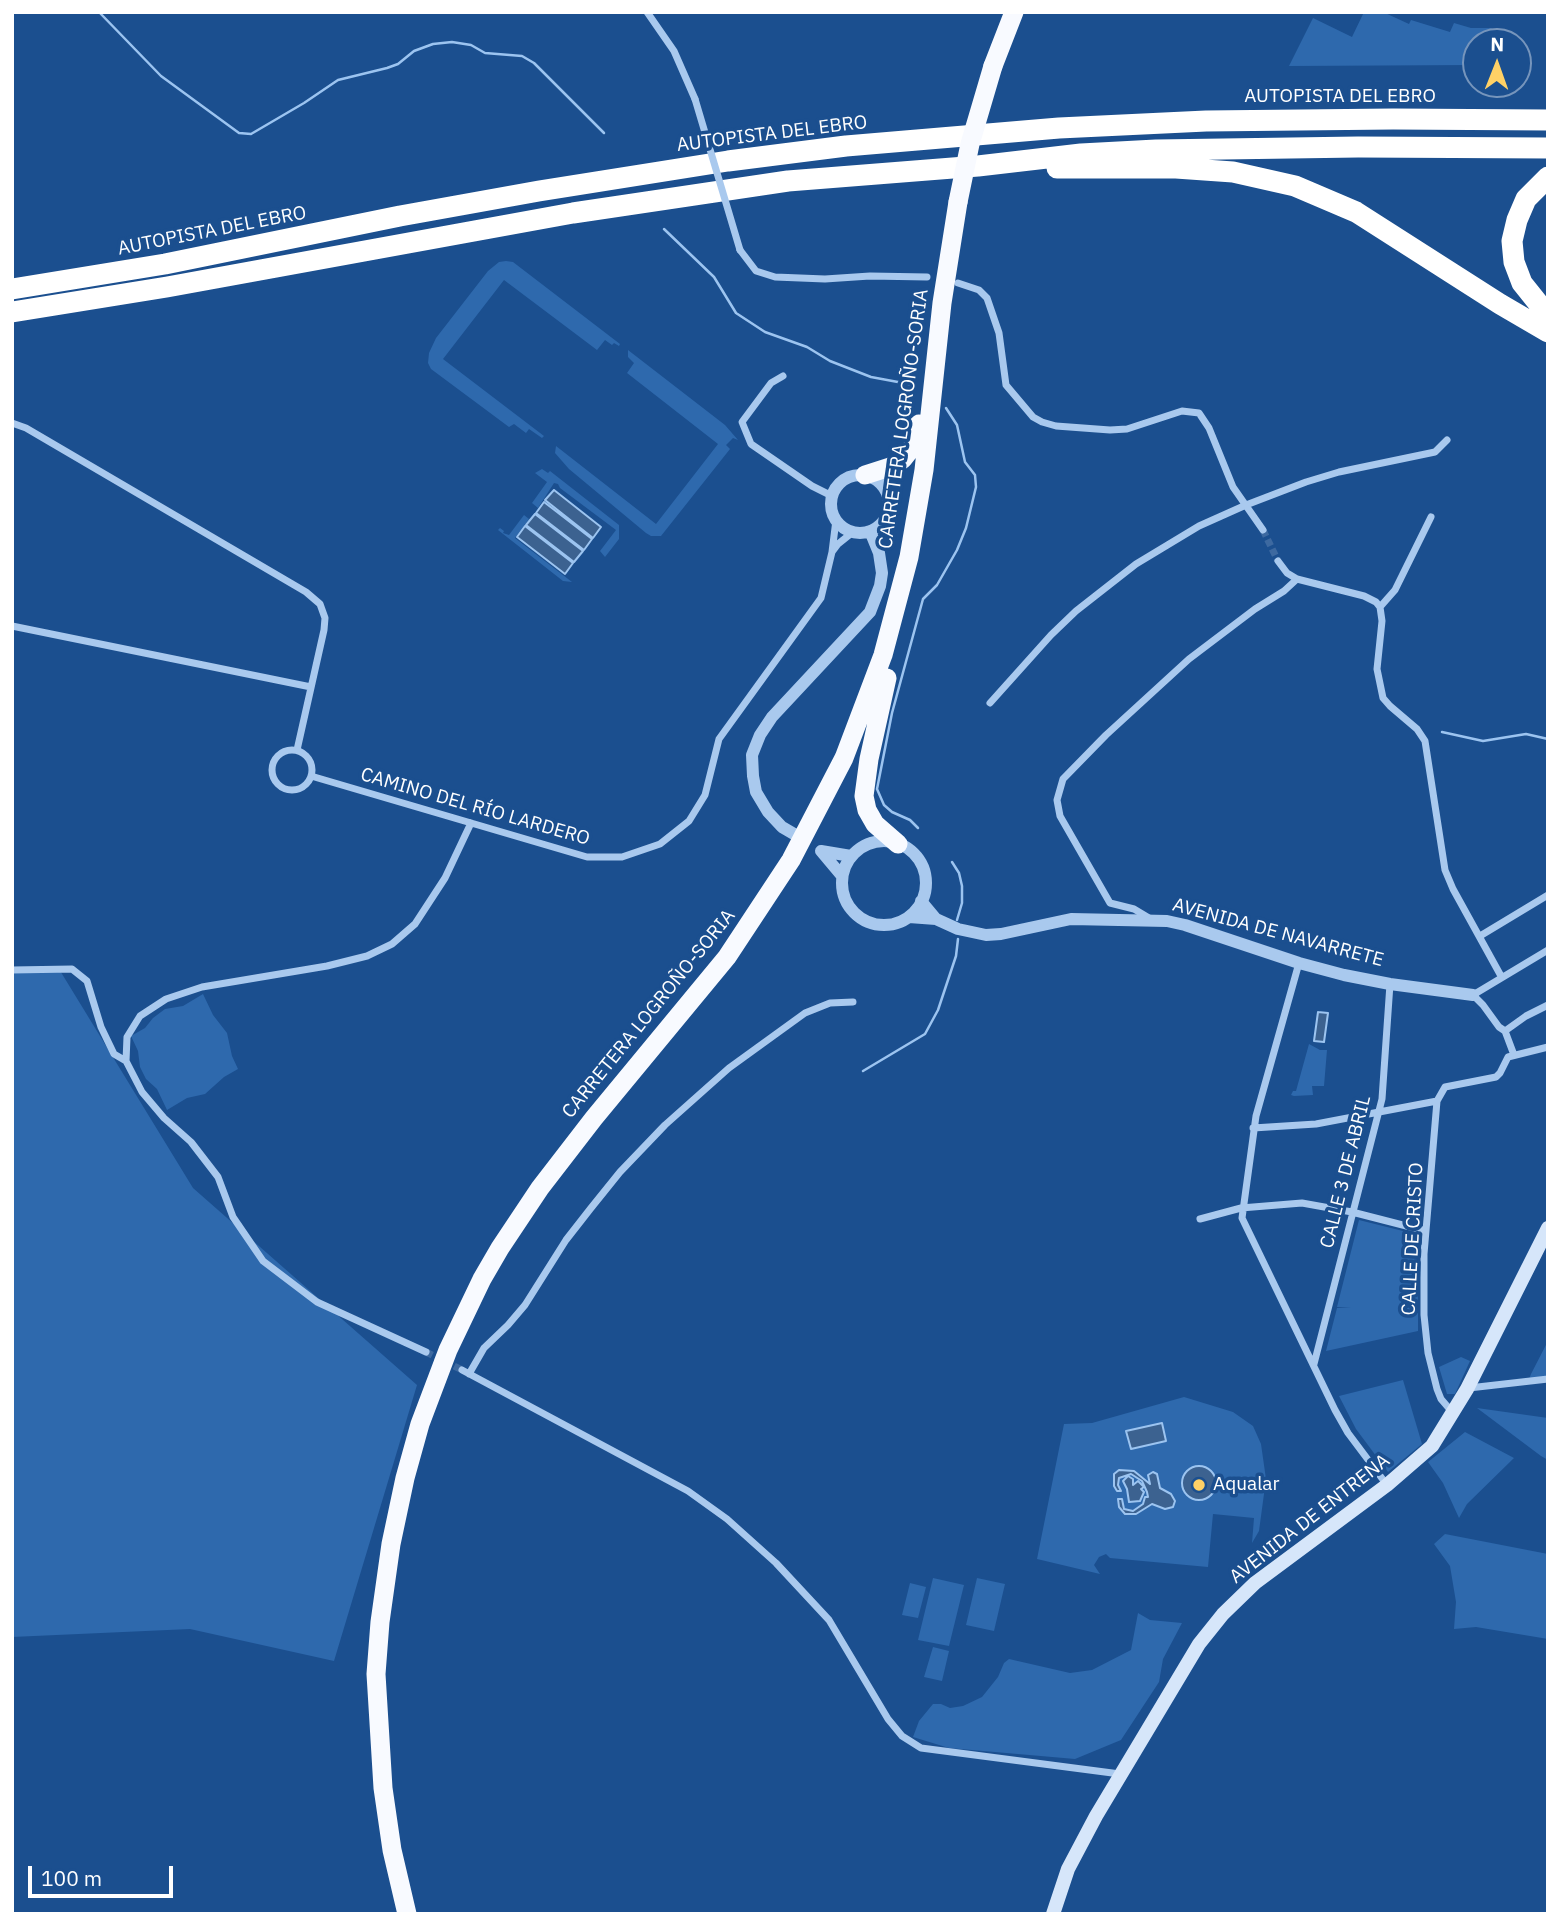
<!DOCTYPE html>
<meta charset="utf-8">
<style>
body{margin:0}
#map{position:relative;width:1560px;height:1926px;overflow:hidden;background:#1b4f8f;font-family:"IBM Plex Sans",sans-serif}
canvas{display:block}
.frame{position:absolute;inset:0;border:14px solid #fff;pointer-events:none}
.north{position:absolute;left:1462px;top:28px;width:70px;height:70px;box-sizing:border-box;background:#1b4f8f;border:2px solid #7695bc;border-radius:50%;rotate:1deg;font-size:19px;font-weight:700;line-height:28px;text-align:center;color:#fff}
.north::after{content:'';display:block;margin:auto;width:24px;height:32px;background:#ffd166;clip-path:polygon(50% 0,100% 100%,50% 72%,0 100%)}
.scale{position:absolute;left:28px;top:1866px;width:145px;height:32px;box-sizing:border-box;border:4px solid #fff;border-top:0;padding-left:9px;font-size:21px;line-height:24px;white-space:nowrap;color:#fff;-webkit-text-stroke:5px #1b4f8f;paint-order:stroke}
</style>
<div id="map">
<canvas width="1560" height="1926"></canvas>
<div class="frame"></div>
<div class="north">N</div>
<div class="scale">100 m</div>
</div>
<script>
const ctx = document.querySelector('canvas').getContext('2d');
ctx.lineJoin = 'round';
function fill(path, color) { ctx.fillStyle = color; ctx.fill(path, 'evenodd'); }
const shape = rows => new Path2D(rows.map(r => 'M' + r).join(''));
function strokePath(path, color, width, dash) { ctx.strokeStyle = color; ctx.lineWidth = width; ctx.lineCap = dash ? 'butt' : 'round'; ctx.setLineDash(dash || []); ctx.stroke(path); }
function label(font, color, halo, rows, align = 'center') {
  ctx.font = font + ' "IBM Plex Sans",sans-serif'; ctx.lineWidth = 7; ctx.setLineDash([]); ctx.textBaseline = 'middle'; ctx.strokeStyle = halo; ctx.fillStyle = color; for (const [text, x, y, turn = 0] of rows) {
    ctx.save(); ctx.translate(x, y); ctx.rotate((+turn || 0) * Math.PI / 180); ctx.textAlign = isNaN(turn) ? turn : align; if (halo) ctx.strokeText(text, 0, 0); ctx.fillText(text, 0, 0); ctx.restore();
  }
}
const green = shape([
 [1364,12,1383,12,1409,24,1411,20,1450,32,1454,23,1471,28,1492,28,1485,42,1476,42,1475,65,1289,66,1313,18,1352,37],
 [506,261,513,262,620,344,619,346,614,343,612,345,605,340,597,350,504,280,443,359,544,436,542,438,529,429,526,433,514,424,509,427,431,369,428,363,429,353,436,338,488,271,499,262],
 [628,350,725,425,738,440,733,438,726,445,730,449,661,536,651,536,646,533,569,469,555,453,556,446,656,524,718,444,627,373,634,363,628,357],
 [542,469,548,473,550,471,619,525,619,539,605,557,600,551,616,530,560,488,558,484,554,483,538,508,532,503,547,482,535,473],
 [524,515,529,519,515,538,572,582,563,581,498,530,500,528,504,531,503,533,509,535],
 [59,969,193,1188,417,1385,334,1661,190,1629,12,1637,12,970],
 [203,994,213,1015,227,1033,232,1056,238,1069,224,1077,205,1094,187,1098,167,1110,157,1089,146,1079,140,1067,138,1051,131,1036,145,1028,153,1018,165,1009,183,1006],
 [1309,1044,1320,1050,1327,1050,1324,1086,1312,1086,1313,1095,1294,1096,1291,1095,1293,1091,1296,1091],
 [1359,1220,1419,1235,1416,1242,1418,1303,1413,1305,1413,1310,1418,1313,1418,1331,1326,1351,1337,1308,1351,1307,1337,1307],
 [1548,1341,1548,1379,1528,1382,1531,1374],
 [1461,1357,1470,1361,1455,1394,1447,1394,1439,1367],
 [1403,1380,1422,1444,1388,1472,1356,1429,1339,1396],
 [1184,1397,1233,1412,1253,1426,1261,1444,1266,1479,1259,1531,1252,1543,1254,1518,1213,1514,1208,1567,1110,1558,1106,1554,1099,1557,1094,1565,1100,1574,1037,1559,1064,1424,1092,1423],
 [1477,1408,1548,1418,1548,1460,1541,1456],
 [1465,1432,1514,1458,1467,1504,1459,1518,1443,1483,1428,1462],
 [1445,1534,1548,1554,1548,1639,1476,1627,1454,1629,1456,1602,1450,1566,1434,1544],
 [933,1578,964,1585,949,1646,918,1640],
 [977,1578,1005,1584,994,1631,966,1625],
 [910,1583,926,1587,918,1618,902,1615],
 [1138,1613,1150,1620,1182,1623,1163,1659,1159,1682,1121,1740,1075,1759,949,1748,913,1737,919,1721,933,1704,941,1704,950,1708,963,1706,982,1697,998,1677,1004,1663,1009,1659,1070,1673,1092,1670,1131,1650],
 [933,1647,949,1651,942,1681,924,1677]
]);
const water = shape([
 [554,490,601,527,593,538,545,500,554,490],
 [544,502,592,539,584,550,536,513,544,502],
 [535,514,583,551,574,562,526,525,535,514],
 [525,526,573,563,565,574,517,537,525,526],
 [1318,1012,1328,1013,1324,1042,1314,1041,1318,1012],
 [1162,1423,1166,1441,1131,1449,1126,1431,1162,1423],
 '1182 1483a17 17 0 1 1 34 0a17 17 0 1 1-34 0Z',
 [1119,1470,1134,1471,1150,1484,1148,1475,1153,1472,1157,1474,1160,1488,1171,1494,1175,1501,1173,1507,1165,1509,1152,1504,1136,1514,1125,1514,1119,1507,1118,1499,1122,1499,1124,1509,1133,1511,1143,1504,1145,1497,1148,1497,1147,1492,1142,1481,1131,1474,1119,1478,1118,1485,1121,1491,1117,1491,1114,1486,1114,1474,1119,1470],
 [1128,1476,1133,1479,1133,1485,1138,1481,1144,1487,1141,1489,1144,1492,1140,1501,1129,1502,1127,1489,1123,1481,1128,1476]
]);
const stream = shape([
 [99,12,161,76,239,133,251,134,304,103,338,80,387,68,398,64,414,51,433,44,452,42,471,45,485,53,522,56,534,63,604,133],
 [664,229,714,277,736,313,765,332,807,347,830,361,871,377,914,385],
 [1442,732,1483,741,1526,734,1548,739],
 [918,828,910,820,892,812,884,805,877,789,892,713,923,599,937,585,957,550,966,528,976,487,975,475,965,462,957,425,946,408],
 [952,862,959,873,962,886,962,903,957,920],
 [863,1071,925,1034,938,1010,956,956,958,939]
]);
const minorTunnel = shape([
 [1263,530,1278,561],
 [426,1352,462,1370]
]);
const minor = shape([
 [647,12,674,51,695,99],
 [740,250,756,271,775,277,825,279,870,276,927,277],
 [958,283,979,290,987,298,999,333,1006,385,1033,417,1042,422,1056,426,1110,430,1127,429,1182,411,1199,413,1209,428,1233,487,1263,530],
 [783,376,771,383,742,422,751,444,812,486,832,496],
 [12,423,26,428,306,592,320,604,325,618,324,630,297,750],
 [836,520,832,552,838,544,853,532],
 [1278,561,1287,573,1297,579,1364,596,1376,602,1380,607,1382,621,1377,669,1383,698,1390,706,1417,729,1425,741,1445,870,1453,889,1501,976],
 [1380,607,1395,590,1431,517],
 [12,626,311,687],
 [990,703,1051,635,1076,611,1136,564,1199,526,1246,505,1306,482,1339,472,1435,452,1447,440],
 '272 770a20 20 0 1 1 40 0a20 20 0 1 1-40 0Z',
 [311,776,587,857,622,857,660,844,689,821,705,795,719,739,821,598,832,552],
 [1149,918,1134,909,1110,903,1060,816,1057,800,1063,779,1106,735,1189,659,1255,609,1284,591,1297,579],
 [1480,936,1548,895],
 [1299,963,1256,1116,1242,1218,1335,1410,1348,1433,1387,1485],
 [12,970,72,969,87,981,101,1027,114,1054,126,1061],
 [1505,1031,1499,1027,1483,1005,1473,995,1548,950],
 [1505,1031,1526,1016,1548,1005],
 [1505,1031,1514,1055],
 [1253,1128,1316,1124,1437,1101],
 [1200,1219,1241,1208,1302,1203,1352,1212,1426,1231],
 [426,1352,317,1302,263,1261,233,1217,218,1177,191,1142,164,1118,142,1092,126,1061,127,1037,140,1016,166,999,202,987,327,966,367,956,392,944,415,924,445,878,471,823],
 [1314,1364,1382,1099,1390,984],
 [462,1370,688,1491,727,1519,776,1563,829,1620,888,1719,902,1736,921,1748,1120,1774],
 [469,1374,484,1348,508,1325,525,1305,566,1240,591,1208,620,1172,665,1125,729,1068,805,1013,830,1003,853,1002],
 [1469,1388,1548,1379],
 [1453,1413,1441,1399,1437,1389,1428,1353,1424,1315,1424,1254,1437,1101,1445,1087,1496,1077,1500,1073,1508,1057,1548,1047]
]);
const tertiary = shape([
 '831 504a29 29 0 1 1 58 0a29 29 0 1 1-58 0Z',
 [794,834,782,827,768,812,756,792,753,776,752,755,760,735,772,717,870,612,880,586,882,573,879,553,870,531],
 '842 883a42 42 0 1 1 84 0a42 42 0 1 1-84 0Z',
 [842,876,821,851,851,856],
 [909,917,936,919,921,901],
 [936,919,958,929,986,935,1001,934,1071,919,1167,921,1185,925,1299,963,1344,975,1390,984,1473,995]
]);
const secondary = shape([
 [1053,1914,1068,1869,1096,1816,1199,1644,1223,1614,1255,1583,1387,1485,1432,1446,1467,1389,1548,1228]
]);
const trunk = shape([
 [993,66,1014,12],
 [865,475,893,466,903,459,914,445,919,424],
 [887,678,869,759,864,796,867,810,875,824,898,844],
 [407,1914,392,1850,383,1788,376,1674,380,1622,391,1544,405,1478,420,1424,448,1350,482,1279,500,1248,540,1188,594,1118,727,957,791,860,844,758,883,655,909,557,924,470,942,303,958,202]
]);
const motorway = shape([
 [1057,168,1176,168,1233,172,1295,186,1356,212,1500,304,1548,332],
 [1548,177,1526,199,1517,220,1512,241,1514,262,1522,283,1542,308,1548,312],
 [12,289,165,264,400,216,539,191,728,161,846,146,1059,128,1206,121,1393,119,1548,120],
 [12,312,167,287,573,213,788,181,978,166,1081,154,1156,150,1358,147,1548,148]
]);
const minorBridge = shape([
 [695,99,740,250]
]);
const trunkBridge = shape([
 [958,202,970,144,993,66]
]);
const markers = [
 [1199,1485,7,"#ffd166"]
];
const streetNames = [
 ["AUTOPISTA DEL EBRO",1340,97],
 ["AUTOPISTA DEL EBRO",772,134,-7],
 ["AUTOPISTA DEL EBRO",212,231,-11],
 ["CARRETERA LOGROÑO-SORIA",904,419,-82],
 ["CAMINO DEL RÍO LARDERO",475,807,16],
 ["AVENIDA DE NAVARRETE",1278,933,15],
 ["CARRETERA LOGROÑO-SORIA",649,1014,-51],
 ["CALLE 3 DE ABRIL",1346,1172,-76],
 ["CALLE DE CRISTO",1413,1239,-87],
 ["AVENIDA DE ENTRENA",1310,1519,-38]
];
const poiNames = [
 ["Aqualar",1213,1485]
];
fill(green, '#2e69ad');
fill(water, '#3c6290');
strokePath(water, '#9cc4f0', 2);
strokePath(stream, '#9cc4f0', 2.5);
strokePath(minorTunnel, '#3d69a0', 7, [7, 3.5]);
strokePath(minor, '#a9c9ee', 7);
strokePath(tertiary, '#a9c9ee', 12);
strokePath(secondary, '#d6e6fa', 14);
strokePath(trunk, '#f8faff', 19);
strokePath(motorway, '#fff', 21);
strokePath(minorBridge, '#a9c9ee', 7);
strokePath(trunkBridge, '#f8faff', 19);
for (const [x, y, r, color] of markers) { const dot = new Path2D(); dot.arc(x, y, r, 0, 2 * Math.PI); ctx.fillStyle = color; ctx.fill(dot); strokePath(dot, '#1b4f8f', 2.5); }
label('19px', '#fff', '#1b4f8f', streetNames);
label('19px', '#fff', '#1b4f8f', poiNames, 'left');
</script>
